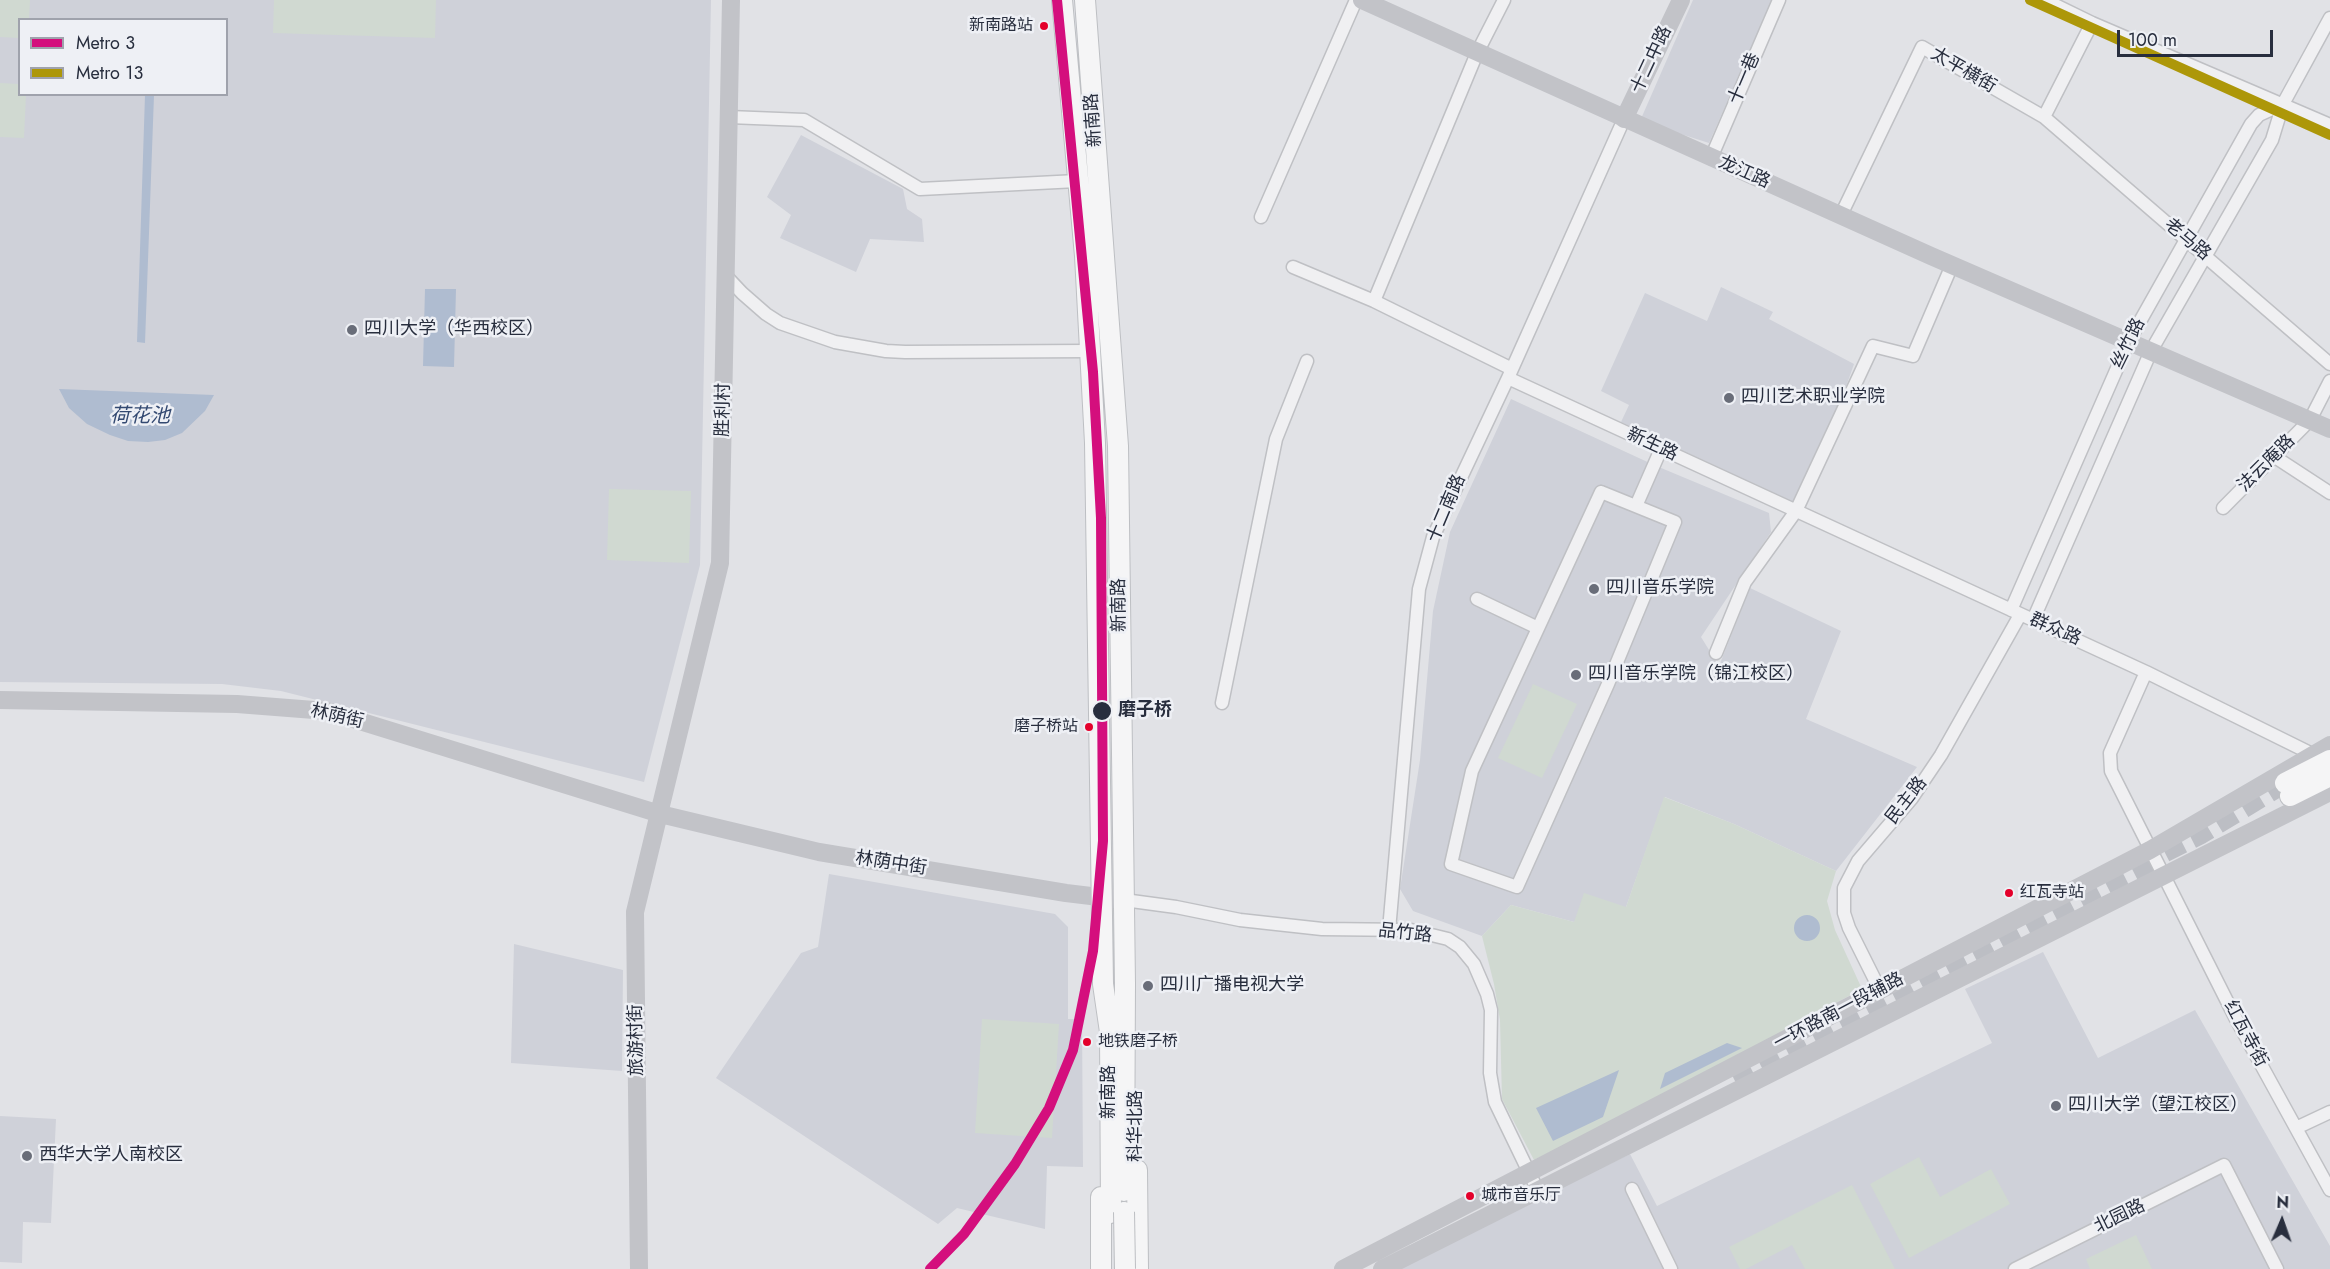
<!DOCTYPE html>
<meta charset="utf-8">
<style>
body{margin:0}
#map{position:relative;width:2330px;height:1269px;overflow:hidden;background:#e1e2e6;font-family:Jost,sans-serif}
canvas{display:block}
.legend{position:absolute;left:18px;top:18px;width:210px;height:78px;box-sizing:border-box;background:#eef0f5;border:2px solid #9fa2ac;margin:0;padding:8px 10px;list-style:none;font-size:18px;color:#282e3e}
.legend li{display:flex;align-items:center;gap:12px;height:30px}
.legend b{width:30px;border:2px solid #9fa2ac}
.north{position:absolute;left:2252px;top:1191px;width:60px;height:60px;-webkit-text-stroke:4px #eef0f5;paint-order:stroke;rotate:2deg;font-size:16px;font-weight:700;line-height:24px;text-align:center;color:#282e3e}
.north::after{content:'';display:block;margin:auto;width:21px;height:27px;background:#282e3e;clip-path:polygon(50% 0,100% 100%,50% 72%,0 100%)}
.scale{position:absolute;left:2117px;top:30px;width:156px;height:27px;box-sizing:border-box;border:3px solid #282e3e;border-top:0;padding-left:8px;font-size:18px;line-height:21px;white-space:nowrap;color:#282e3e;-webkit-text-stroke:4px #eef0f5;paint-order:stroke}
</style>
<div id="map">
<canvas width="2330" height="1269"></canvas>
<ul class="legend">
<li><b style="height:8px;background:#d40f7d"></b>Metro 3</li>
<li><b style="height:8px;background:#ad9709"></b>Metro 13</li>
</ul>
<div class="north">N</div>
<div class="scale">100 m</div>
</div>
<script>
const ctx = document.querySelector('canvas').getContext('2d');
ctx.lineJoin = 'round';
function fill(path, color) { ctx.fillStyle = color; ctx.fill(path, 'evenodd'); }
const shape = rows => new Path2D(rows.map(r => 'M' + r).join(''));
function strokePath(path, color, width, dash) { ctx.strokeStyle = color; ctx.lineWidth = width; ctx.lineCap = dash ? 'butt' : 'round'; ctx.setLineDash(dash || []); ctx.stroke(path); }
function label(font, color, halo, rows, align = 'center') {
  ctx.font = font + ' Jost,"Noto Sans SC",sans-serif'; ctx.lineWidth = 5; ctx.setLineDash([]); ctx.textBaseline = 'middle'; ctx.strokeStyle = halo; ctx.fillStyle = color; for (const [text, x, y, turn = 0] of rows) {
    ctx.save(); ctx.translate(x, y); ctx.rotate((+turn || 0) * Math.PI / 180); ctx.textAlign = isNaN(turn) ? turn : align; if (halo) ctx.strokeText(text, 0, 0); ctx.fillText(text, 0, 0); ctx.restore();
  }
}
const built = shape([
 [0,0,711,0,700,565,644,782,281,691,222,684,0,682],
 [20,20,226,20,226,94,20,94],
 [1693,0,1772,0,1709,143,1640,121],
 [801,135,903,189,907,209,922,219,924,242,870,239,856,272,780,238,791,215,767,197],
 [1721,287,1773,312,1769,319,1854,364,1836,415,1794,503,1621,422,1629,405,1601,391,1645,293,1707,321],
 [1511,399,1654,465,1769,513,1771,532,1701,637,1719,666,1750,588,1841,631,1806,719,1917,767,1836,871,1734,824,1665,797,1626,907,1574,922,1511,905,1482,936,1413,911,1400,889,1420,760,1433,611,1450,532],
 [829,874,1055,914,1068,927,1068,1019,1082,1019,1083,1167,1047,1166,1045,1229,957,1208,938,1224,716,1078,801,953,818,947],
 [514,944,623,970,622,1071,511,1063],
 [2043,952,2098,1058,2195,1010,2330,1246,2330,1269,1394,1269,1630,1154,1657,1206,1992,1043,1965,989],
 [0,1116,56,1119,51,1223,23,1222,22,1263,0,1262]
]);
const green = shape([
 [0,0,30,0,29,19,20,20,19,38,0,37],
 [274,0,436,0,435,38,273,33],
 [0,83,19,84,20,94,26,95,24,138,0,137],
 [609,489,691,491,689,563,607,560],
 [1533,684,1577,704,1542,778,1498,758],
 [1664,797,1734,824,1836,871,1827,901,1835,930,1862,989,1628,1114,1534,1160,1502,1099,1500,1020,1494,984,1482,936,1511,905,1574,922,1584,893,1626,907],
 [982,1019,1059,1024,1052,1138,975,1133],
 [1919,1157,1940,1197,1991,1169,2010,1204,1909,1258,1870,1184],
 [1852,1185,1895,1269,1805,1269,1792,1245,1746,1269,1740,1269,1729,1247],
 [2136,1235,2152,1269,2090,1269,2086,1259]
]);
const water = shape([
 [145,95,154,95,145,343,137,342],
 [425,289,456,289,454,367,423,366],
 [59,389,214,395,205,411,182,433,165,440,148,442,128,441,110,435,87,424,69,408],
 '1794 928a13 13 0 1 1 26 0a13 13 0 1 1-26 0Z',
 [1727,1043,1742,1048,1660,1089,1665,1073],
 [1619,1070,1603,1117,1553,1141,1536,1108]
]);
const primaryTunnel = shape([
 [2138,866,2201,834,2285,783],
 [1735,1081,2155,866]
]);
const street = shape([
 [2045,0,2092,23,2330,125],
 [729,117,804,120,920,189,1077,181],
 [2044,117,2092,23],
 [1711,158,1779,0],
 [1841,215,1922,47,2044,117,2330,364],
 [1261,217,1356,0],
 [1293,267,1374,301,1512,369],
 [726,276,742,293,766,314,780,323,835,342,886,351,905,352,1089,351],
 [1374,301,1477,53,1504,0],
 [1508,378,2146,672,2312,754],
 [2275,457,2330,493],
 [1601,492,1675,522,1608,684,1517,887,1451,864,1472,771,1601,492],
 [1636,506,1661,449],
 [2223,508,2310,420,2330,381],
 [1477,599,1538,628],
 [2011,610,2129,341,2251,124,2259,115,2283,104],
 [2033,620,2151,351,2272,140,2283,104,2330,18],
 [1716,653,1745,582,1796,511,1873,346,1913,356,1952,265],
 [2146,672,2110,753,2111,771,2236,1019,2330,1190],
 [1222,703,1276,439,1307,361],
 [1124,900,1176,907,1240,920,1322,929,1411,930,1448,939,1460,947,1474,964,1487,994,1491,1010,1490,1073,1495,1102,1538,1191],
 [1389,930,1419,589,1433,537,1508,378,1624,119],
 [1880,990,1849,928,1844,913,1844,888,1858,861,1912,798,1941,755,2020,615],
 [2296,1128,2330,1112],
 [1632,1189,1671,1269],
 [2015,1269,2224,1165,2277,1269]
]);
const secondary = shape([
 [1362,0,1931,256,2330,429],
 [1624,119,1681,0],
 [0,700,237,704,327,711,660,814,819,852,1066,893,1124,900],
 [639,1269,635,912,720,563,731,0],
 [1343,1269,2150,850,2330,745],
 [1382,1269,2330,792]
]);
const primary = shape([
 [1062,0,1085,256,1095,443,1103,984,1110,1032,1111,1213],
 [1085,0,1118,446,1125,984,1124,1191],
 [2285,783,2330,760],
 [2290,796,2330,776],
 [1137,1170,1138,1269],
 [1101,1269,1101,1197]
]);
const primaryBridge = shape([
 [1124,1212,1125,1269]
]);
const metro1 = shape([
 [930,1269,964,1234,1015,1164,1049,1108,1073,1050,1093,951,1103,841,1101,518,1093,372,1057,0]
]);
const metro2 = shape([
 [2030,0,2330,135]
]);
const markers = [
 [1044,26,5,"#e4002b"],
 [352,330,6,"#696d79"],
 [1729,398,6,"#696d79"],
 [1594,589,6,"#696d79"],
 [1576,675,6,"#696d79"],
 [1102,711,10,"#282e3e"],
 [1089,727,5,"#e4002b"],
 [2009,893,5,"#e4002b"],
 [1148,986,6,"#696d79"],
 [1087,1042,5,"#e4002b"],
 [2056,1106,6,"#696d79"],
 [27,1156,6,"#696d79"],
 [1470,1196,5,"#e4002b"]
];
const busNames = [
 ["新南路站",1033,26,"right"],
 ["磨子桥站",1078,727,"right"],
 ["红瓦寺站",2020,893],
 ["地铁磨子桥",1098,1042],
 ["城市音乐厅",1481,1196]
];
const streetNames = [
 ["十二中路",1652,60,-65],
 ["太平横街",1963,71,30],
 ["十一巷",1745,79,-67],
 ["新南路",1094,120,-94],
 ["龙江路",1744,173,24],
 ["老马路",2187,240,40],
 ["丝竹路",2129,344,-64],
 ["胜利村",724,410,-89],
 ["新生路",1652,445,25],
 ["法云庵路",2267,464,-45],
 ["十二南路",1447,509,-67],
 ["新南路",1120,605,-91],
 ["群众路",2055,630,24],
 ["林荫街",337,717,13],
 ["民主路",1907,801,-52],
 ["林荫中街",891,864,9],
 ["品竹路",1405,934,6],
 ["一环路南一段辅路",1839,1012,-28],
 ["红瓦寺街",2245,1034,62],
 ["旅游村街",637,1040,-91],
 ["新南路",1110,1092,-90],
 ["科华北路",1137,1126,-90],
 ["北园路",2120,1217,-26]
];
const poiNames = [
 ["四川大学（华西校区）",364,330],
 ["四川艺术职业学院",1741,398],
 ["四川音乐学院",1606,589],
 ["四川音乐学院（锦江校区）",1588,675],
 ["四川广播电视大学",1160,986],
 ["四川大学（望江校区）",2068,1106],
 ["西华大学人南校区",39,1156]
];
const stopNames = [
 ["磨子桥",1118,711]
];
const waterNames = [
 ["荷花池",140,417]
];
fill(built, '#cfd1d9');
fill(green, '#d0d9d1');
fill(water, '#afbcd0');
strokePath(primaryTunnel, '#bcbec4', 20, [20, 10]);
strokePath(street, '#bfc0c4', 15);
strokePath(primary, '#bdbfc3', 22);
strokePath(street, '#f0f0f2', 12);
strokePath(secondary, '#c2c3c8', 18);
strokePath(primary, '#f5f5f6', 20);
strokePath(primaryBridge, '#bdbfc3', 22, []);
strokePath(primaryBridge, '#f5f5f6', 20);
strokePath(metro1, '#d40f7d', 10);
strokePath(metro2, '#ad9709', 10);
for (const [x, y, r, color] of markers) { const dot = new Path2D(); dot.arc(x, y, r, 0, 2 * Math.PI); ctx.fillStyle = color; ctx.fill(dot); strokePath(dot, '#eef0f5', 2); }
label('16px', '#282e3e', '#eef0f5', busNames, 'left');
label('18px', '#282e3e', '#eef0f5', streetNames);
label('18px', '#282e3e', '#eef0f5', poiNames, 'left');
label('bold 18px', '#282e3e', '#eef0f5', stopNames, 'left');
label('italic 20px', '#334971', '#eef0f5', waterNames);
</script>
